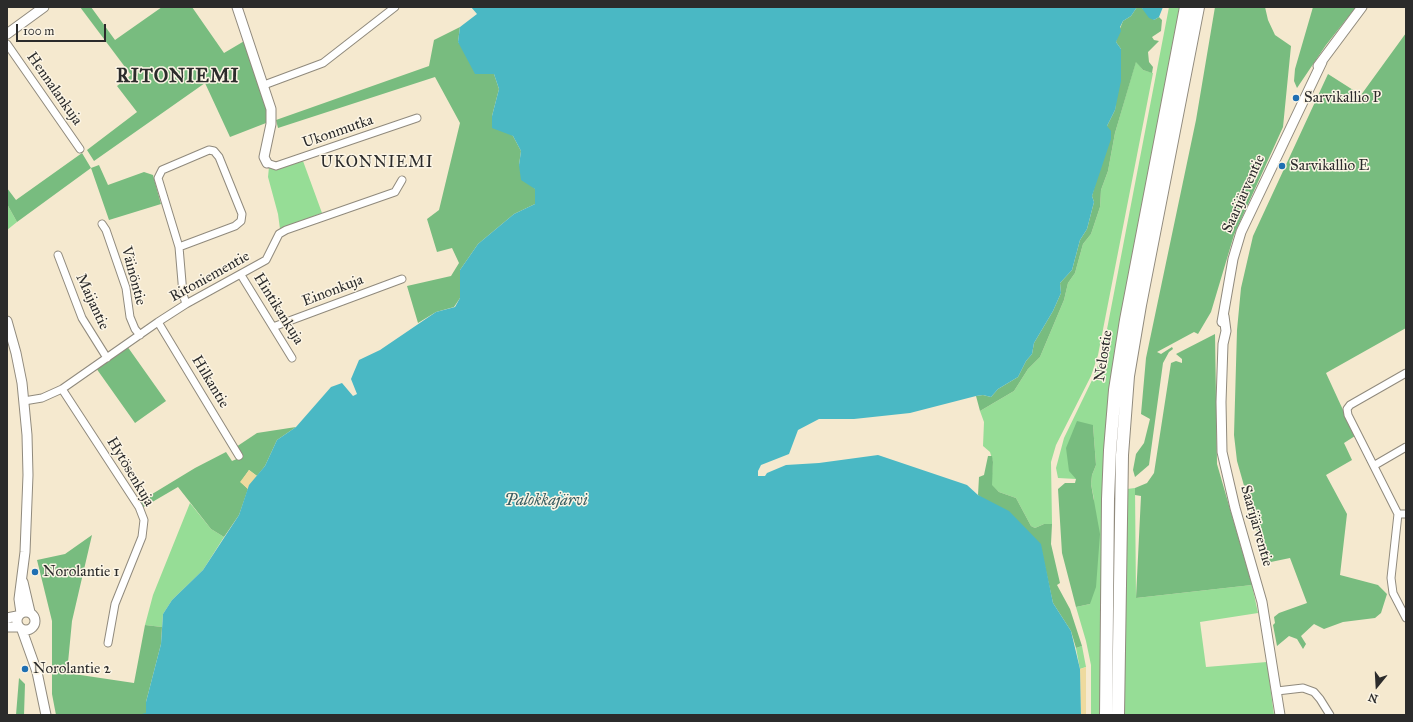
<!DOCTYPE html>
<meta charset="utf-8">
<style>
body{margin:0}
#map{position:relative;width:1413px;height:722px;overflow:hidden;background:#f5e9cf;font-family:"IM FELL Great Primer",serif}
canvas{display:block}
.frame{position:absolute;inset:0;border:8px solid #2b2b2b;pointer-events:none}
.north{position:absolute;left:1357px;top:666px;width:40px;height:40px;-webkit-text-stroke:3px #fcf5e5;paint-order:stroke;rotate:198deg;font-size:11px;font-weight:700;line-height:16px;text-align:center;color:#2b2b2b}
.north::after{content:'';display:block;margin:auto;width:14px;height:18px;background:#2b2b2b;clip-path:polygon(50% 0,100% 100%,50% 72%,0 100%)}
.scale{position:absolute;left:16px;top:24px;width:90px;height:18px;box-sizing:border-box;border:2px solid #2b2b2b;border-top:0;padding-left:5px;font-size:12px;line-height:14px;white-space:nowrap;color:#2b2b2b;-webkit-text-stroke:3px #fcf5e5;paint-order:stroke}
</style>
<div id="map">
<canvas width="1413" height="722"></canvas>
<div class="frame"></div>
<div class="north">N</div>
<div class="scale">100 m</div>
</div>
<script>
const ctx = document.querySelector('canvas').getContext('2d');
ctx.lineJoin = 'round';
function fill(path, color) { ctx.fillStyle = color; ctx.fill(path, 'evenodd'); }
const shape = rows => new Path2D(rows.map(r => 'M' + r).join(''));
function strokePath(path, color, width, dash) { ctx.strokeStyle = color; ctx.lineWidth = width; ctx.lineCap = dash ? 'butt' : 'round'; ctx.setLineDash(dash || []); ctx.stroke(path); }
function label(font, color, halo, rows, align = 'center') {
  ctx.font = font + ' "IM FELL Great Primer",serif'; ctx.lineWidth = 3; ctx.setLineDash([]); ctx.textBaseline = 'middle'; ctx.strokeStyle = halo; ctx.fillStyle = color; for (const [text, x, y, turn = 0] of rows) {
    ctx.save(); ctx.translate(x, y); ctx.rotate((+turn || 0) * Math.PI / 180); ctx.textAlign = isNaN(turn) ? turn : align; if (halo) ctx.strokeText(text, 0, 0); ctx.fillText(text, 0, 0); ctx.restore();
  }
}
const green = shape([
 [1169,7,1180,7,1120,320,1110,385,1101,715,1091,715,1091,665,1086,641,1076,607,1090,604,1094,499,1091,484,1092,475,1096,465,1093,425,1076,479,1058,478,1056,468,1064,438,1095,374,1103,350],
 [1136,61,1143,70,1153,73,1098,355,1091,376,1056,445,1051,462,1052,524,1044,524,1035,528,1031,526,1016,498,999,492,991,485,993,462,990,452,983,446,984,422,980,411,1014,391,1028,369,1040,357,1064,300,1068,283,1075,273,1083,244,1091,234,1100,207,1101,190,1108,171,1115,133],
 [303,161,322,213,280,229,278,214,268,177,269,167,276,169],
 [7,204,17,222,7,230],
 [1135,488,1136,598,1252,585,1258,613,1200,622,1206,667,1267,662,1274,715,1123,715,1127,489],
 [190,503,211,529,224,537,203,570,172,600,163,614,162,627,145,625,153,595],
 [1082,646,1086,667,1080,669,1076,648]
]);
const forest = shape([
 [80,7,91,7,115,40,162,7,192,7,224,53,246,40,267,110,266,123,230,137,205,83,94,161,87,150,137,112,117,86,131,75],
 [1137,7,1141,7,1154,20,1159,17,1162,20,1161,31,1152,37,1154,40,1159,41,1148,52,1149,62,1153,67,1152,73,1143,70,1136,62,1115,133,1108,171,1101,190,1100,207,1091,234,1083,244,1075,273,1068,283,1064,300,1040,357,1028,369,1014,391,980,411,976,396,983,395,991,397,998,389,1018,377,1026,361,1032,354,1034,343,1053,311,1061,293,1060,283,1072,270,1080,240,1087,229,1094,202,1092,196,1099,169,1107,126,1115,110,1120,64,1121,49,1116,42,1117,36,1123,21,1131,16],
 [1215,7,1265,7,1268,20,1275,35,1291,46,1283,127,1234,235,1211,312,1198,334,1194,332,1157,352,1161,354,1172,347,1173,349,1169,352,1163,363,1149,465,1135,477,1133,470,1136,454,1144,443,1150,419,1141,414,1146,358,1196,120],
 [1313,7,1356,7,1326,45,1297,88,1294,81,1295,69],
 [460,27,458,42,494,74,499,89,492,116,513,136,521,151,519,165,535,189,535,204,514,214,478,244,460,270,460,298,454,307,436,312,418,323,407,286,451,276,459,263,452,248,437,252,427,219,439,210,460,123,435,77,278,128,276,120,429,66,434,40],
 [1406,33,1406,328,1326,373,1355,436,1344,443,1352,460,1326,475,1347,514,1340,575,1378,585,1387,594,1381,613,1375,618,1343,622,1324,629,1314,624,1301,636,1306,644,1303,649,1297,639,1289,636,1277,646,1273,625,1275,623,1274,617,1279,613,1307,603,1290,558,1266,563,1237,461,1234,435,1237,330,1241,288,1253,236,1328,74,1361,95],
 [82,153,91,168,99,165,108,185,144,172,153,175,161,204,109,220,91,168,17,222,7,204,7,188,16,200],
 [1215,334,1217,464,1252,585,1136,598,1141,496,1135,495,1135,488,1147,483,1154,473,1171,363,1176,361,1182,363,1182,359,1176,354],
 [127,346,166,401,135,423,96,368],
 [1077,421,1093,425,1096,465,1092,475,1091,484,1100,534,1096,587,1090,604,1076,607,1062,553,1058,489,1065,483,1075,483,1076,479,1069,471,1066,448],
 [296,427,277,440,265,466,257,476,249,470,241,482,248,489,239,515,224,537,211,529,178,487,142,508,139,502,195,468,226,452,232,461,239,458,236,447,257,433],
 [988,456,992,456,993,462,992,485,999,492,1016,498,1031,526,1035,528,1044,524,1052,524,1051,544,1060,583,1057,585,1070,609,1082,646,1076,648,1071,631,1053,603,1040,544,978,495,979,477,984,475],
 [92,535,72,621,67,673,134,683,145,625,162,627,161,644,146,702,146,715,56,715,52,694,52,621,37,560,65,554],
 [19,678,25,684,24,715,16,715]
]);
const sand = shape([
 [249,470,257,476,248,489,240,482],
 [1086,667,1086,715,1081,715,1080,669]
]);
const water = shape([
 [471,7,1163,7,1159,17,1154,20,1149,18,1141,7,1137,7,1131,16,1123,21,1120,27,1121,31,1116,42,1121,49,1121,81,1115,110,1107,126,1111,131,1111,139,1092,196,1094,202,1087,229,1080,240,1072,270,1060,283,1061,293,1053,311,1034,343,1032,354,1026,361,1018,377,998,389,991,397,983,395,976,396,910,413,854,419,819,419,798,430,789,454,761,465,758,471,758,476,765,476,767,473,786,465,819,463,878,455,967,485,978,495,1009,511,1041,544,1053,603,1071,631,1080,669,1081,715,146,715,146,702,161,644,163,614,172,600,203,570,239,515,249,485,265,466,277,440,296,427,331,387,342,383,353,396,357,394,351,379,359,360,380,350,436,312,455,307,460,298,460,270,478,244,514,214,535,204,535,189,521,180,519,165,521,151,513,136,492,128,492,116,499,89,494,74,475,74,458,42,460,27,477,14]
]);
const stream = shape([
 [143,715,145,714]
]);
const street = shape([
 [7,44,80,149],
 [264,85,323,63,395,7],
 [267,163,276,166,417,118],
 [102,224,106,230,126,288,130,317,135,329,140,335],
 [179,247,235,226,241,221,242,214,219,157,214,151,209,150,162,170,158,178,179,247,183,294,186,304],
 [58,255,82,318,107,358],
 [241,275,292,358],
 [158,322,239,456],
 [273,327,402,279],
 [1406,373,1350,405,1347,409,1348,415,1398,514,1391,578,1393,593,1406,618],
 [62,389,139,507,144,520,142,537,115,604,108,643],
 [24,401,42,398,62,389,158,322,186,304,266,260,279,234,286,230,395,192,402,180],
 [1375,465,1406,447],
 [1398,514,1406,514],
 [1277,691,1303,688,1314,692,1320,699,1330,715]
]);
const secondary = shape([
 [237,7,271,109,271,124,264,157,267,163],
 [7,34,44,7],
 [1318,66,1362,7],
 [1224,316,1226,331,1223,344,1221,402,1222,452,1235,508,1262,602,1280,715],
 [7,321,16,353,22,383,27,435,28,475,25,552,19,599,21,613],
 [1222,322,1233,259,1241,232,1322,62],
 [23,582,30,612],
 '17 621a9 9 0 1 1 18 0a9 9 0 1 1-18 0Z',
 [7,618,17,616],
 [7,627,19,627],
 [22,630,37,672,46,715]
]);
const highway = shape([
 [1106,715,1108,499,1110,450,1115,390,1126,320,1186,7],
 [1118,715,1122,455,1128,376,1140,305,1198,7]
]);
const markers = [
 [1296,98,4,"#1f6fb2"],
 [1282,166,4,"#1f6fb2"],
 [35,572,4,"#1f6fb2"],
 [25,669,4,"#1f6fb2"]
];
const streetNames = [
 ["Hennalankuja",54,89,55],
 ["Ukonmutka",338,132,-19],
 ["Saarijärventie",1244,194,-66],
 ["Väinöntie",133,276,75],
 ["Ritoniementie",210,277,-29],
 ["Einonkuja",333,291,-21],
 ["Maijantie",92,302,65],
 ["Hintikankuja",278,309,58],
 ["Nelostie",1104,356,-81],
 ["Hilkantie",210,382,59],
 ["Hytösenkuja",130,472,59],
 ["Saarijärventie",1256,526,74]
];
const poiNames = [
 ["Sarvikallio P",1304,98],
 ["Sarvikallio E",1290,166],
 ["Norolantie 1",43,572],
 ["Norolantie 2",33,669]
];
const neighbourhoodNames = [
 ["UKONNIEMI",377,163]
];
const waterNames = [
 ["Palokkajärvi",546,501]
];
const districtNames = [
 ["RITONIEMI",178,77]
];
fill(green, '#96dd96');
fill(forest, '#78bc7f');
fill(sand, '#eeda9e');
fill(water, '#4ab8c4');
strokePath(stream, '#4ab8c4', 2);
strokePath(street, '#908a7d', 9);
strokePath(secondary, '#908a7d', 11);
strokePath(highway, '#908a7d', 14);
strokePath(street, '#fff', 7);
strokePath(secondary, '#fff', 9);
strokePath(highway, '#fff', 12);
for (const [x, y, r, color] of markers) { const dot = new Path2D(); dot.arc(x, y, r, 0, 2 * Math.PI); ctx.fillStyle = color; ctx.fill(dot); strokePath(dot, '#fcf5e5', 1.5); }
label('15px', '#2b2b2b', '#fcf5e5', streetNames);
label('15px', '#2b2b2b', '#fcf5e5', poiNames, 'left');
ctx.letterSpacing = '1px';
label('16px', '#2b2b2b', '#fcf5e5', neighbourhoodNames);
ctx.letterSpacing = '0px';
label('italic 16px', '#365c61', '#fcf5e5', waterNames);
ctx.letterSpacing = '1px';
label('bold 19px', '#2b2b2b', '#fcf5e5', districtNames);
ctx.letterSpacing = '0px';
</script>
